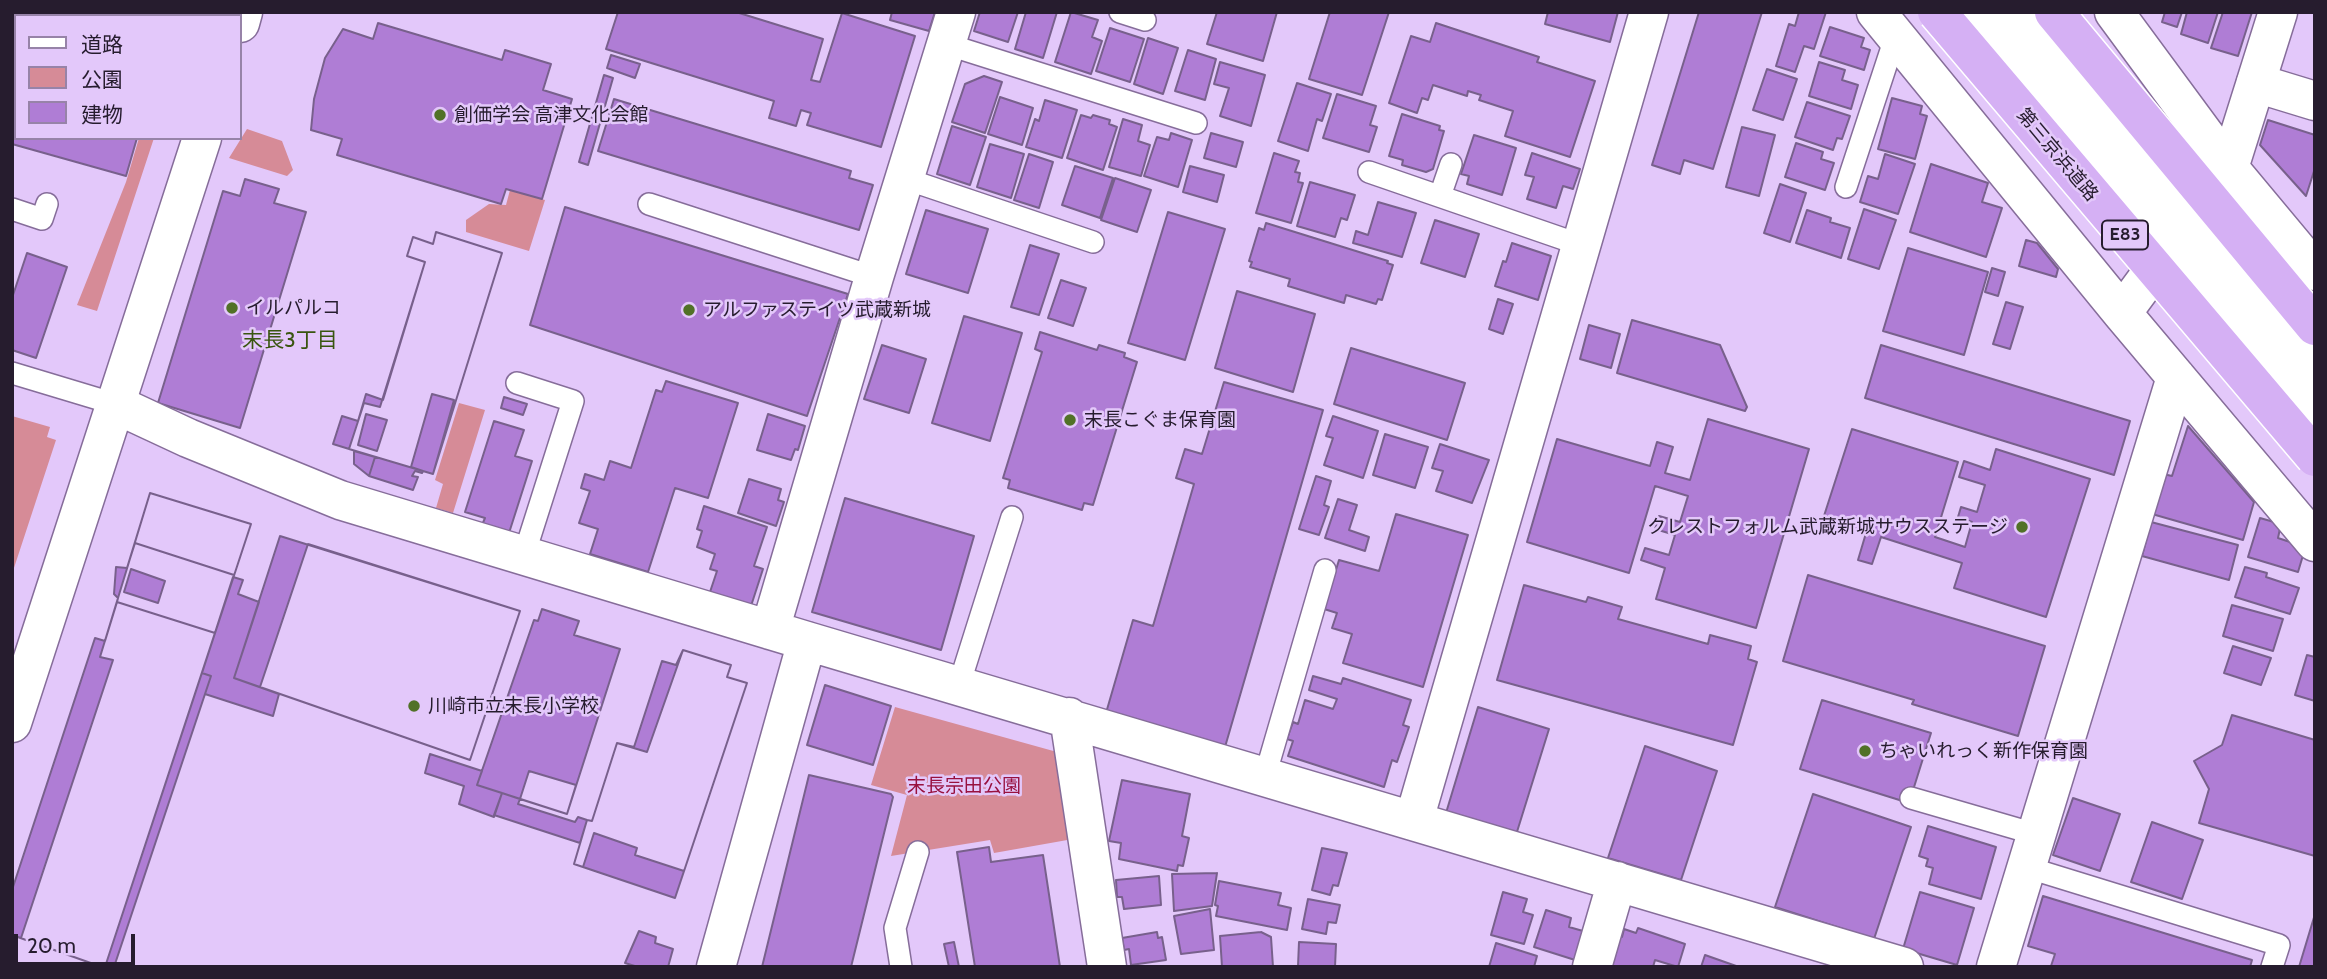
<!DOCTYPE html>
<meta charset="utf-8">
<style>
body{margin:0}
#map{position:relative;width:2327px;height:979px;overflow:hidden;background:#e3c8fa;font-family:Cabin,"Noto Sans JP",sans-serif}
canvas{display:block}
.frame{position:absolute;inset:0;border:14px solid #261c2e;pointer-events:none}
.legend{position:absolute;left:14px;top:14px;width:228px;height:126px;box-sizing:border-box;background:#e3c8fa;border:2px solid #9783a8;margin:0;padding:9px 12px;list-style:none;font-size:21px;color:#261c2e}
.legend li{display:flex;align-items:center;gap:14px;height:35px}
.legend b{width:35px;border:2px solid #9783a8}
.scale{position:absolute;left:14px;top:934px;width:121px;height:32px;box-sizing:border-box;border:4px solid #261c2e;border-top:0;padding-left:9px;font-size:21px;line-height:24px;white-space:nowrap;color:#261c2e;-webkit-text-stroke:5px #e3c8fa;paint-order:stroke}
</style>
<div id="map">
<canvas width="2327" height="979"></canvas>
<div class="frame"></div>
<ul class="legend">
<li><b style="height:9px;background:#fff"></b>道路</li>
<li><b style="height:19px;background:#d68b97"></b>公園</li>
<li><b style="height:19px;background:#af7dd5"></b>建物</li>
</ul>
<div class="scale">20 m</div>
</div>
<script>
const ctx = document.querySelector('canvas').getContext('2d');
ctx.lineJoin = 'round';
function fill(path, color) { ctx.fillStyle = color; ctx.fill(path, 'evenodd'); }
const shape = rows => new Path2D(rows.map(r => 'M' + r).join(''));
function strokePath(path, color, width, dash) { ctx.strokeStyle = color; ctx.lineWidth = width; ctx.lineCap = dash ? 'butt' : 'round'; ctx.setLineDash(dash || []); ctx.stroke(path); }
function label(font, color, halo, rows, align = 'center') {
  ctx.font = font + ' Cabin,"Noto Sans JP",sans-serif'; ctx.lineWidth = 5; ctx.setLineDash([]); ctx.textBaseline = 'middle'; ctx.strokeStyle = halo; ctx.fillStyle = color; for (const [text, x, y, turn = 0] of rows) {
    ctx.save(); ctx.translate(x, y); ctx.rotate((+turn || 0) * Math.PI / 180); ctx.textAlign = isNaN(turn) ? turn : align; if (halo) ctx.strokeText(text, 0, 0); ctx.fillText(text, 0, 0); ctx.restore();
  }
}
const green = shape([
 [247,129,282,141,293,170,287,176,229,158],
 [139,138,154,138,97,311,77,305,126,182],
 [510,190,545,200,529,251,466,232,466,220,489,204,506,205],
 [459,403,485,410,453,513,436,508,443,484,435,480],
 [12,416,50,427,47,437,56,440,12,574],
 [895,707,1057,752,1073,839,994,853,990,840,891,856,907,795,871,785]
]);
const building = shape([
 [19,12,173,12,172,16,18,16,19,12],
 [618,12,736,12,823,39,811,80,820,82,842,13,915,36,881,147,807,125,811,113,801,110,796,126,769,118,774,101,606,49,618,12],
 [892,12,935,12,929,31,890,20,892,12],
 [980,12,1018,12,1008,42,974,31,980,12],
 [1026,12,1057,12,1043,58,1015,49,1026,12],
 [1071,12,1098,20,1092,37,1102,41,1091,74,1055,62,1071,12],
 [1217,12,1277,12,1263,61,1207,44,1217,12],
 [1330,12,1389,12,1362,95,1309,79,1330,12],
 [1548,12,1618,12,1610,42,1545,24,1548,12],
 [1699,12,1762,12,1713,169,1684,160,1680,174,1652,165,1699,12],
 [1799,12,1826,12,1814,49,1804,46,1795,72,1776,66,1789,24,1795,26,1799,12],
 [2165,12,2182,12,2177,27,2162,22,2165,12],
 [2187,12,2218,12,2208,43,2181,34,2187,12],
 [2223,12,2252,12,2238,56,2211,48,2223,12],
 [378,23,502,60,505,50,551,64,543,90,572,99,542,199,506,189,501,204,337,155,342,139,311,130,314,99,325,58,343,29,373,39,378,23],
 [1436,23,1539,57,1537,62,1595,81,1570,157,1505,136,1513,111,1479,100,1481,95,1468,91,1467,96,1433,85,1428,100,1422,98,1417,113,1389,103,1411,36,1430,42,1436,23],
 [16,25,16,138,137,138,126,176,12,144,12,37,16,25],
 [1830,27,1864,38,1861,47,1870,50,1864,70,1820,56,1830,27],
 [1110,28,1144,39,1130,82,1096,71,1110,28],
 [1148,38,1178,48,1163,94,1134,84,1148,38],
 [1188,50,1216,59,1205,100,1175,91,1188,50],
 [611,55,640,64,635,78,607,68,611,55],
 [1220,62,1265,75,1251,126,1220,116,1229,88,1214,84,1220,62],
 [1819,62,1845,70,1842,80,1858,85,1851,109,1809,96,1819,62],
 [1767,69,1797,79,1783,120,1753,110,1767,69],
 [604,75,613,78,588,165,579,162,604,75],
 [984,76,1002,82,985,133,952,122,965,84,984,76],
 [1297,83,1331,94,1322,121,1317,119,1308,151,1278,141,1297,83],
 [1337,94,1376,106,1370,125,1377,127,1369,152,1323,138,1337,94],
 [1000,97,1033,108,1022,145,988,134,1000,97],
 [1892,98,1922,106,1920,114,1927,116,1915,159,1878,149,1892,98],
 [614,99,851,171,849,178,873,185,859,230,598,151,614,99],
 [1045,100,1077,110,1062,158,1026,147,1035,119,1039,121,1045,100],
 [1807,102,1850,116,1842,139,1837,138,1833,150,1795,137,1807,102],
 [1402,114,1440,126,1439,130,1444,131,1433,169,1426,172,1402,165,1403,160,1389,156,1402,114],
 [1081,115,1091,118,1093,115,1110,120,1109,124,1117,127,1103,170,1067,158,1081,115],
 [1123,119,1142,125,1138,141,1150,145,1141,176,1109,167,1123,119],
 [2268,120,2315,135,2315,168,2306,196,2260,145,2268,120],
 [952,126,986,137,970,185,937,174,952,126],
 [1742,127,1775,135,1759,196,1726,187,1742,127],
 [1171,133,1192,140,1178,187,1144,176,1157,137,1169,140,1171,133],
 [1211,133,1243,142,1236,167,1204,158,1211,133],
 [1474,135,1516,148,1502,195,1467,184,1469,176,1461,174,1474,135],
 [1796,143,1823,152,1821,159,1834,163,1825,190,1785,177,1796,143],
 [990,144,1024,154,1011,198,977,187,990,144],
 [1274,153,1299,161,1295,172,1300,173,1298,182,1303,183,1291,223,1256,213,1274,153],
 [1532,153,1580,169,1573,189,1563,186,1556,208,1527,199,1534,177,1525,175,1532,153],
 [1029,154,1053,162,1039,208,1014,200,1029,154],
 [1885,154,1915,164,1898,214,1860,202,1868,176,1878,179,1885,154],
 [1931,164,1988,183,1982,202,2002,208,1986,257,1910,232,1931,164],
 [1075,166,1113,178,1100,218,1062,205,1075,166],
 [1190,166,1224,175,1217,202,1183,192,1190,166],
 [1115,178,1151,190,1137,232,1101,220,1115,178],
 [245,179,279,189,274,203,306,212,240,428,158,403,223,191,240,196,245,179],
 [1310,182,1355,195,1347,220,1341,218,1335,237,1297,226,1310,182],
 [1780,184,1806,193,1790,242,1764,233,1780,184],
 [1378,202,1416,213,1402,257,1353,243,1356,231,1368,235,1378,202],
 [565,207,848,294,807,416,530,325,565,207],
 [1864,209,1896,220,1879,269,1848,259,1864,209],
 [926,210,988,229,968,293,906,274,926,210],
 [1807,210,1831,218,1830,222,1850,228,1841,258,1796,243,1807,210],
 [1168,212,1225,229,1185,360,1128,343,1168,212],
 [1435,220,1479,234,1465,277,1421,263,1435,220],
 [1266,223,1388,261,1387,263,1393,265,1382,300,1378,299,1376,304,1346,295,1344,303,1288,286,1290,279,1250,267,1252,262,1249,261,1259,228,1264,230,1266,223],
 [436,232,502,253,433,474,454,400,432,394,411,467,423,471,422,473,415,471,412,476,418,477,413,490,369,476,375,457,333,444,342,416,358,421,366,394,383,400,425,262,407,256,413,237,433,244,436,232],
 [436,232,502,253,433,474,349,449,364,403,380,407,425,262,407,256,413,237,433,244,436,232],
 [2026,240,2037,243,2058,269,2056,277,2019,266,2026,240],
 [1512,243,1551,256,1538,300,1495,286,1503,261,1506,262,1512,243],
 [1030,245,1059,254,1039,315,1011,307,1030,245],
 [1908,248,1988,272,1964,355,1883,331,1908,248],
 [27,253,67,267,36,358,12,350,12,298,27,253],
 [1992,268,2005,272,1998,296,1985,292,1992,268],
 [1061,280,1086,288,1073,326,1048,318,1061,280],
 [1237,291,1315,314,1293,392,1215,368,1237,291],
 [1498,299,1513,304,1503,334,1489,329,1498,299],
 [2006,302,2023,307,2010,349,1993,344,2006,302],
 [964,316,1022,333,990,441,932,423,964,316],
 [1632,320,1720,345,1747,407,1745,411,1617,373,1632,320],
 [1589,325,1620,334,1611,368,1580,359,1589,325],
 [1040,332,1097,350,1099,345,1125,353,1124,357,1137,362,1093,505,1084,503,1082,510,1008,488,1010,480,1003,478,1042,352,1035,349,1040,332],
 [882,345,926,359,909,413,864,399,882,345],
 [1881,345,2130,421,2114,475,1865,398,1881,345],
 [1351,348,1465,383,1447,440,1334,404,1351,348],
 [666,381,738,403,708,498,675,488,648,572,590,554,598,529,579,523,590,491,581,488,585,474,604,480,610,461,631,468,656,390,662,392,666,381],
 [1224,382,1323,410,1225,747,1106,713,1133,620,1153,626,1194,484,1176,478,1185,449,1202,454,1224,382],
 [504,397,527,404,523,415,501,408,504,397],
 [366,414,387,420,377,451,358,445,366,414],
 [768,414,805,426,798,450,795,449,791,460,757,450,768,414],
 [1333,416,1378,431,1363,478,1324,465,1333,438,1326,436,1333,416],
 [1708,419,1809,449,1756,628,1656,599,1665,568,1641,560,1645,548,1669,555,1675,535,1655,529,1659,516,1680,522,1688,496,1655,486,1629,573,1527,542,1557,439,1650,466,1657,442,1673,447,1665,473,1690,480,1708,419],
 [494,421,524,430,515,456,532,461,509,533,482,525,485,518,465,512,494,421],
 [2188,426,2254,502,2243,540,2152,514,2163,474,2172,476,2188,426],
 [1852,429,1958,462,1935,537,1965,547,1972,522,1958,517,1961,507,1977,512,1985,485,1959,477,1964,461,1990,470,1996,449,2090,479,2046,617,1954,588,1962,563,1881,537,1872,564,1858,560,1866,533,1823,519,1852,429],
 [1385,434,1428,447,1415,488,1373,475,1385,434],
 [1440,444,1489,460,1472,503,1436,491,1443,471,1432,468,1440,444],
 [354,451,375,457,369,476,354,464,354,451],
 [1316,476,1331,481,1324,505,1329,507,1319,535,1299,529,1316,476],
 [749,479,781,489,778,500,784,502,776,526,738,513,749,479],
 [150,493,251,524,105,967,12,967,12,935,21,938,113,660,100,657,150,493],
 [150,493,251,524,105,967,12,967,12,890,95,638,105,641,118,598,114,594,116,567,127,568,150,493],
 [845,498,974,536,941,650,812,612,845,498],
 [1338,499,1357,505,1349,530,1369,537,1365,551,1325,538,1338,499],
 [704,506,767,527,754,566,763,569,751,606,710,592,717,571,710,569,715,554,697,547,702,531,697,529,704,506],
 [1396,514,1468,535,1423,687,1343,663,1352,634,1332,628,1337,613,1324,609,1339,560,1379,571,1396,514],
 [2260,518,2281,524,2278,538,2299,545,2304,552,2298,572,2248,557,2260,518],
 [2151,522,2238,545,2229,580,2142,556,2151,522],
 [280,536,520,611,470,760,234,678,280,536],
 [135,543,234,575,105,967,12,967,12,890,95,638,105,641,118,598,114,594,116,567,127,568,135,543],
 [135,543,234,575,215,633,117,602,118,598,114,594,116,567,127,568,135,543],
 [308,544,520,611,470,760,260,687,308,544],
 [2245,567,2267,573,2266,577,2299,588,2290,614,2235,597,2245,567],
 [131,569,165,581,158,603,124,592,131,569],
 [1808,575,2045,646,2018,736,1912,704,1914,700,1783,661,1808,575],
 [233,577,243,580,238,594,259,602,234,678,279,694,273,716,205,694,211,676,202,673,233,577],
 [1524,585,1586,602,1588,597,1622,607,1618,619,1708,644,1710,635,1751,646,1748,659,1757,662,1733,745,1497,680,1524,585],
 [117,602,215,633,202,673,211,676,114,967,102,967,12,935,12,890,95,638,105,641,117,602],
 [2232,605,2283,619,2273,651,2223,636,2232,605],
 [542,609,579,621,574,635,620,649,567,814,477,785,534,620,538,621,542,609],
 [2233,646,2271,658,2261,685,2224,673,2233,646],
 [683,650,731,665,727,677,747,683,675,898,574,864,587,820,592,821,617,743,634,747,662,661,676,665,683,650],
 [683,650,731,665,727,677,747,683,675,898,574,864,587,820,592,821,617,743,647,752,683,650],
 [2307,655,2315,657,2315,701,2295,695,2307,655],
 [1313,676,1341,684,1343,678,1411,700,1403,725,1409,727,1397,762,1392,760,1384,787,1288,756,1293,741,1287,739,1293,722,1298,724,1305,700,1333,709,1337,699,1309,690,1313,676],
 [825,685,891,706,873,765,807,745,825,685],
 [1822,700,1931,733,1909,803,1800,769,1822,700],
 [1478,707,1549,729,1516,835,1446,813,1478,707],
 [2232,715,2315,740,2315,856,2199,823,2209,789,2194,761,2222,745,2232,715],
 [1645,746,1717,771,1681,880,1608,858,1645,746],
 [430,754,482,771,477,785,502,793,494,817,459,804,464,786,425,773,430,754],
 [529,771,576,785,567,814,520,799,529,771],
 [809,775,891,794,893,797,851,967,762,967,809,775],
 [1122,780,1190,794,1182,836,1189,838,1183,866,1178,865,1177,871,1119,859,1121,843,1109,841,1122,780],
 [502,793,520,799,518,804,575,822,578,817,587,820,580,843,494,815,502,793],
 [1813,794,1911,827,1874,939,1775,907,1813,794],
 [2073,798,2120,814,2100,871,2053,855,2073,798],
 [2152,822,2203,840,2182,899,2131,882,2152,822],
 [1928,826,1996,847,1981,899,1929,884,1933,868,1926,866,1928,859,1919,856,1928,826],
 [594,833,637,848,635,855,684,871,675,898,583,867,594,833],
 [989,847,991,862,1043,855,1060,967,975,967,957,852,989,847],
 [1322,848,1347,853,1338,886,1333,885,1330,895,1312,890,1322,848],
 [1217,873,1212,906,1174,911,1172,874,1217,873],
 [1159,876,1161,905,1124,909,1122,897,1117,897,1116,880,1159,876],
 [1219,881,1281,893,1278,905,1291,908,1287,930,1216,916,1218,906,1215,905,1219,881],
 [1503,892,1527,899,1523,912,1533,915,1524,944,1491,935,1503,892],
 [1920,892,1974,908,1957,965,1903,949,1920,892],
 [2043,896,2252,960,2250,967,2051,966,2055,954,2028,946,2043,896],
 [1308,899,1340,905,1336,923,1328,922,1326,934,1302,929,1308,899],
 [1210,909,1214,950,1181,954,1174,916,1210,909],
 [1546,910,1571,918,1569,927,1583,931,1575,960,1534,947,1546,910],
 [2315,914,2315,967,2299,967,2315,914],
 [1638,928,1685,944,1678,967,1655,960,1653,967,1606,967,1617,935,1622,937,1624,929,1636,933,1638,928],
 [639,931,656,937,655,943,673,949,668,967,638,967,625,963,639,931],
 [1157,932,1158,938,1162,937,1166,960,1131,965,1129,949,1124,950,1122,938,1157,932],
 [1261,932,1271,937,1273,967,1222,967,1220,936,1261,932],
 [12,935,102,967,12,967,12,935],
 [954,942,959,967,949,967,944,944,954,942],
 [1299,942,1336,944,1335,967,1298,966,1299,942],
 [1496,943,1537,956,1534,967,1489,967,1496,943],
 [1705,955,1739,967,1701,967,1705,955]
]);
const lane = shape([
 [1120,12,1145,20],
 [946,44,1196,123],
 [1369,172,1581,245],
 [906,179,1093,242],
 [1846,187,1896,35],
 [1440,196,1451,164],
 [649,204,874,277],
 [12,209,42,219,47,204],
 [12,373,115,404],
 [517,383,573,401,524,555],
 [959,685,1012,517],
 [1265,776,1325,570],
 [1911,798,2035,834],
 [2026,867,2279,945,2272,967],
 [901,967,895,928,918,852]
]);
const street = shape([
 [1876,12,2122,313,2315,542],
 [2114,12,2229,168,2315,271],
 [2122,313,2229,168,2278,12],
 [115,404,188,438,340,500,807,641,1904,967],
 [770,630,874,277,956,12],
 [1069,717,1107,967],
 [1414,820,1649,12],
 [716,967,807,641],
 [1592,967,1617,881],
 [1996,967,2176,377]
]);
const secondary = shape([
 [1976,12,2170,251,2315,421],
 [2015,12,2192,220,2315,372],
 [240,23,243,12],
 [2256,83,2315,101],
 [12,723,202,138]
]);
const highwayBridge = shape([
 [1937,12,2315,457],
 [2054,12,2315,326]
]);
const markers = [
 [440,115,7,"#517127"],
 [232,308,7,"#517127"],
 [689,310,7,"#517127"],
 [1070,420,7,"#517127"],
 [2022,527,7,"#517127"],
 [414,706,7,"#517127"],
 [1865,751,7,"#517127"]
];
const shields = [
 [2125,235,46]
];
const shieldNames = [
 ["E83",2125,235]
];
const poiNames = [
 ["創価学会 高津文化会館",454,115],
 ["イルパルコ",246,308],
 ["アルファステイツ武蔵新城",703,310],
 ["末長こぐま保育園",1084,420],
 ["クレストフォルム武蔵新城サウスステージ",2008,527,"right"],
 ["川崎市立末長小学校",428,706],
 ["ちゃいれっく新作保育園",1879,751]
];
const streetNames = [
 ["第三京浜道路",2057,155,50]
];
const parkNames = [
 ["末長宗田公園",964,786]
];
const neighbourhoodNames = [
 ["末長3丁目",290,341]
];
fill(green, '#d68b97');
fill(building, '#af7dd5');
strokePath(building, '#78608c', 2);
strokePath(lane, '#866d9a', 24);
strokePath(street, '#866d9a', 41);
strokePath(secondary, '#866d9a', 41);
strokePath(lane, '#fff', 21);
strokePath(street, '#fff', 38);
strokePath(secondary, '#fff', 38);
strokePath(highwayBridge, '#fff', 41, []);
strokePath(highwayBridge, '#d5b0f4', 38);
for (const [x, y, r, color] of markers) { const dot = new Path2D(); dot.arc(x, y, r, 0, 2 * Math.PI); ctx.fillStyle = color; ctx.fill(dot); strokePath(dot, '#e3c8fa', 2.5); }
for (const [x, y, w] of shields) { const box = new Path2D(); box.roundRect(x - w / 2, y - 14.5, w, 29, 5); ctx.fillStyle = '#e3c8fa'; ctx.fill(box); strokePath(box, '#261c2e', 2); }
label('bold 18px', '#261c2e', null, shieldNames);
label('19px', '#261c2e', '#e3c8fa', poiNames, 'left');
label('19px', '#261c2e', '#e3c8fa', streetNames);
label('19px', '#98113f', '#e3c8fa', parkNames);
label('21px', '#39550f', '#e3c8fa', neighbourhoodNames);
</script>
